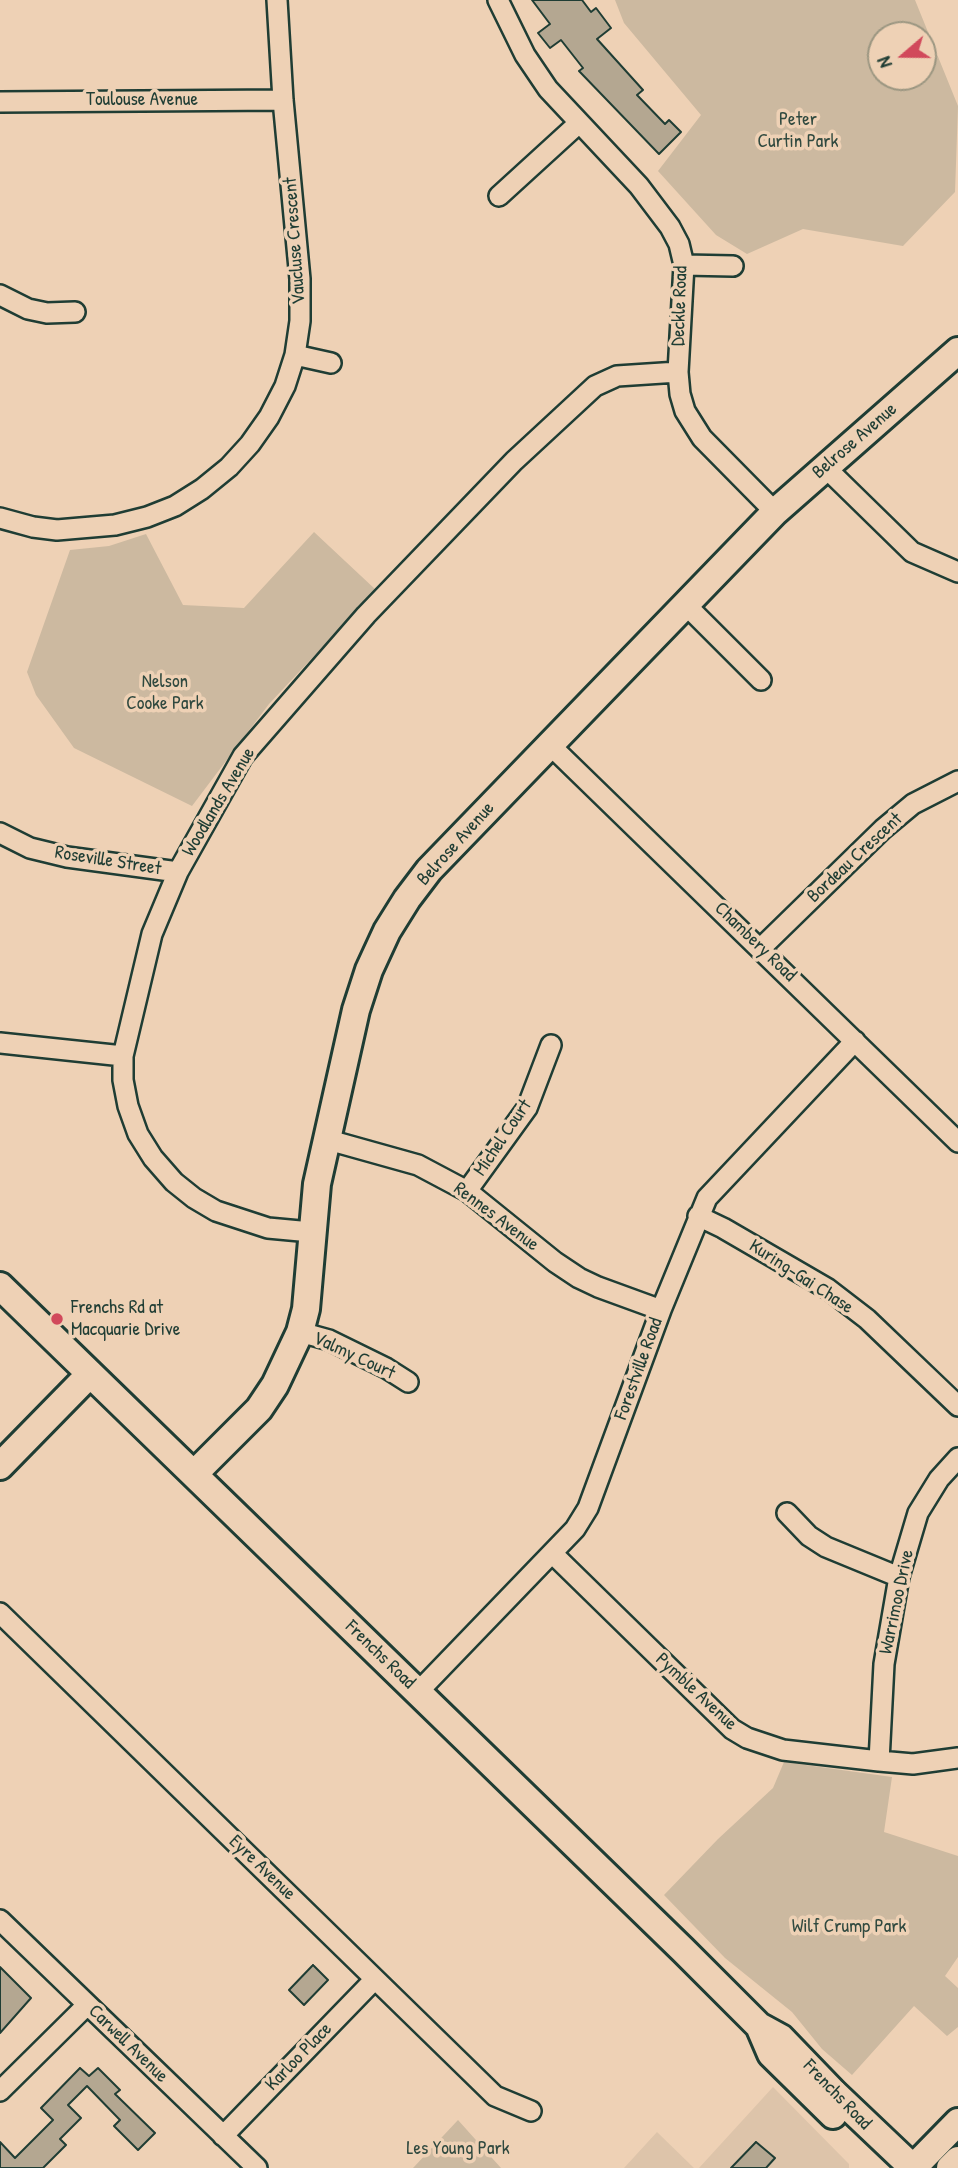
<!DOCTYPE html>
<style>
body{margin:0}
#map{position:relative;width:958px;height:2168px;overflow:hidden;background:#eed1b5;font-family:"Patrick Hand",sans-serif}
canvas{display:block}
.north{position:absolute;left:867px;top:21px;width:70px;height:70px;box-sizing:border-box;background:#eed1b5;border:2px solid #9b9681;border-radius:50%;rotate:250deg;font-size:19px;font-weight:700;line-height:28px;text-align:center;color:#1f3d34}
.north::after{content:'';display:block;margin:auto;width:24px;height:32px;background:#d1495b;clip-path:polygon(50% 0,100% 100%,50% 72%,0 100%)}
</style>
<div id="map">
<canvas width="958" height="2168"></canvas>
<div class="north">N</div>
</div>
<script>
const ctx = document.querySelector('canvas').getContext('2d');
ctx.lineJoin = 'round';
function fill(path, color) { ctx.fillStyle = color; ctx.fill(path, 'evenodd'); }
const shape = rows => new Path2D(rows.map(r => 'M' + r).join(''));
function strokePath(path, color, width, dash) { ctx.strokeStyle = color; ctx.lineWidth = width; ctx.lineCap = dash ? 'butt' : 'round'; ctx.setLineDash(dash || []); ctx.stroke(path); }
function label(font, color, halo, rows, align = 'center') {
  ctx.font = font + ' "Patrick Hand",sans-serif'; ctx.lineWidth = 7; ctx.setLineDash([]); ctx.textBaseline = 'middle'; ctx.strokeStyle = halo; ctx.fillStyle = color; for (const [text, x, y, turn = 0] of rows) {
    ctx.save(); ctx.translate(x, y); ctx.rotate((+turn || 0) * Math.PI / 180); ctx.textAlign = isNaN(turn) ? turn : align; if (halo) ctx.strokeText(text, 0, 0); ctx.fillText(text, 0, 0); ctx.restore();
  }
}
const built = shape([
 [773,2087,849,2164,849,2168,699,2168],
 [657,2132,694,2168,624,2168]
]);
const green = shape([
 [615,0,915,0,958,106,955,192,903,246,803,229,747,254,716,235,658,171,701,115,624,23],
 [881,35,923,35,923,77,881,77],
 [314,532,376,590,269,704,192,806,74,748,36,695,27,672,70,550,109,546,146,534,183,605,244,608],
 [784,1762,892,1777,884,1832,958,1856,958,1957,945,1976,958,1988,958,2027,947,2036,914,2006,852,2075,822,2049,792,2012,725,1958,664,1895,718,1839,773,1788],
 [458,2120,501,2168,413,2168]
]);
const building = shape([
 [532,0,582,0,591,12,596,8,611,28,597,39,643,90,637,95,665,124,669,120,681,132,659,154,579,71,583,68,561,40,550,48,538,33,550,24,532,0],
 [313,1965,328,1980,304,2005,289,1990,313,1965],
 [0,1967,31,1998,0,2033,0,1967],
 [80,2068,89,2076,98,2068,120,2090,115,2094,155,2133,138,2150,114,2126,120,2120,87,2086,68,2105,81,2118,60,2139,66,2145,43,2168,0,2168,0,2142,15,2158,53,2120,41,2108,80,2068],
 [756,2142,775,2158,766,2168,731,2168,756,2142]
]);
const street = shape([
 [498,0,525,55,548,89,639,186,670,227,679,244,684,265,678,372,680,394,685,411,702,438,775,512],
 [0,102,283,100],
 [499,196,579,123],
 [684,265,733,266],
 [0,295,28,309,47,313,75,312],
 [295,355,331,363],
 [825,467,912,552,958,572],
 [0,518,33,527,57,530,115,525,147,517,175,506,202,489,229,467,250,444,269,417,285,386,295,355,300,321,300,279,283,100,277,0],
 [686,605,761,680],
 [549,744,958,1142],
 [0,833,30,848,67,857,178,872],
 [761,948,883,829,913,804,958,781],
 [0,1043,123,1056],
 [325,1139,418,1165,467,1191,555,1262,579,1278,598,1287,661,1310],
 [467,1191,527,1108,551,1045],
 [698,1216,723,1228,828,1289,867,1319,958,1406],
 [311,1232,268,1228,216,1211,194,1198,174,1182,153,1158,138,1134,128,1106,123,1080,123,1056,152,934,178,872,243,756,366,615,514,461,595,386,617,376,678,372],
 [300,1332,329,1340,386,1368,408,1382],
 [787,1513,809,1536,826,1547,899,1577],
 [553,1554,732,1729,747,1738,783,1750,879,1761,913,1764,958,1758],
 [0,1613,495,2096,531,2111],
 [418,1692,575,1529,588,1508,661,1310,707,1198,855,1041],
 [879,1761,884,1664,899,1577,918,1513,939,1479,958,1458],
 [0,1920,257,2168],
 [0,2091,87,2005],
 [223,2136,375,1979]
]);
const secondary = shape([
 [0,1286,683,1950,759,2026,781,2038,834,2093,913,2168,958,2122],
 [0,1466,90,1374],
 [194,1474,259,1409,275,1385,300,1332,306,1309,317,1184,356,1010,369,970,387,931,407,899,429,870,457,841,775,512,958,351],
 [759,2026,771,2054,833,2115],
 [950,2168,958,2160]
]);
const markers = [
 [57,1319,7,"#d1495b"]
];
const streetNames = [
 ["Toulouse Avenue",142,100],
 ["Vaucluse Crescent",295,241,-94],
 ["Deckle Road",680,306,-88],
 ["Belrose Avenue",855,441,-41],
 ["Woodlands Avenue",219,802,-59],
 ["Belrose Avenue",456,844,-48],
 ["Bordeau Crescent",855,858,-43],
 ["Roseville Street",108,861,9],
 ["Chambery Road",755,942,44],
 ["Michel Court",503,1138,-56],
 ["Rennes Avenue",496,1217,37],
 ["Kuring-Gai Chase",801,1277,33],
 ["Valmy Court",354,1356,25],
 ["Forestville Road",639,1369,-70],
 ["Warrimoo Drive",897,1602,-78],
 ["Frenchs Road",380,1655,44],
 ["Pymble Avenue",696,1692,43],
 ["Eyre Avenue",262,1868,44],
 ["Carwell Avenue",128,2044,44],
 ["Karloo Place",299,2057,-46],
 ["Frenchs Road",837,2095,46]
];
const parkNames = [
 ["Peter",798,120],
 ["Curtin Park",798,142],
 ["Nelson",165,682],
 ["Cooke Park",165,704],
 ["Wilf Crump Park",849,1927],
 ["Les Young Park",458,2149]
];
const poiNames = [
 ["Frenchs Rd at",71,1308],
 ["Macquarie Drive",71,1330]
];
fill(built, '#ddc4aa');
fill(green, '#ccb9a0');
fill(building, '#b4a791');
strokePath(building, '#1f3d34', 2);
strokePath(street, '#1f3d34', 24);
strokePath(secondary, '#1f3d34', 32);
strokePath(street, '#eed1b5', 19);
strokePath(secondary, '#eed1b5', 26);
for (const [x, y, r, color] of markers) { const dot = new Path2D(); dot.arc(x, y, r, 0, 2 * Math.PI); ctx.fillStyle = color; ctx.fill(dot); strokePath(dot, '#eed1b5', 2.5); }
label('19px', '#1f3d34', '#eed1b5', streetNames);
label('19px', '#30493f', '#eed1b5', parkNames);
label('19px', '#1f3d34', '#eed1b5', poiNames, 'left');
</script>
